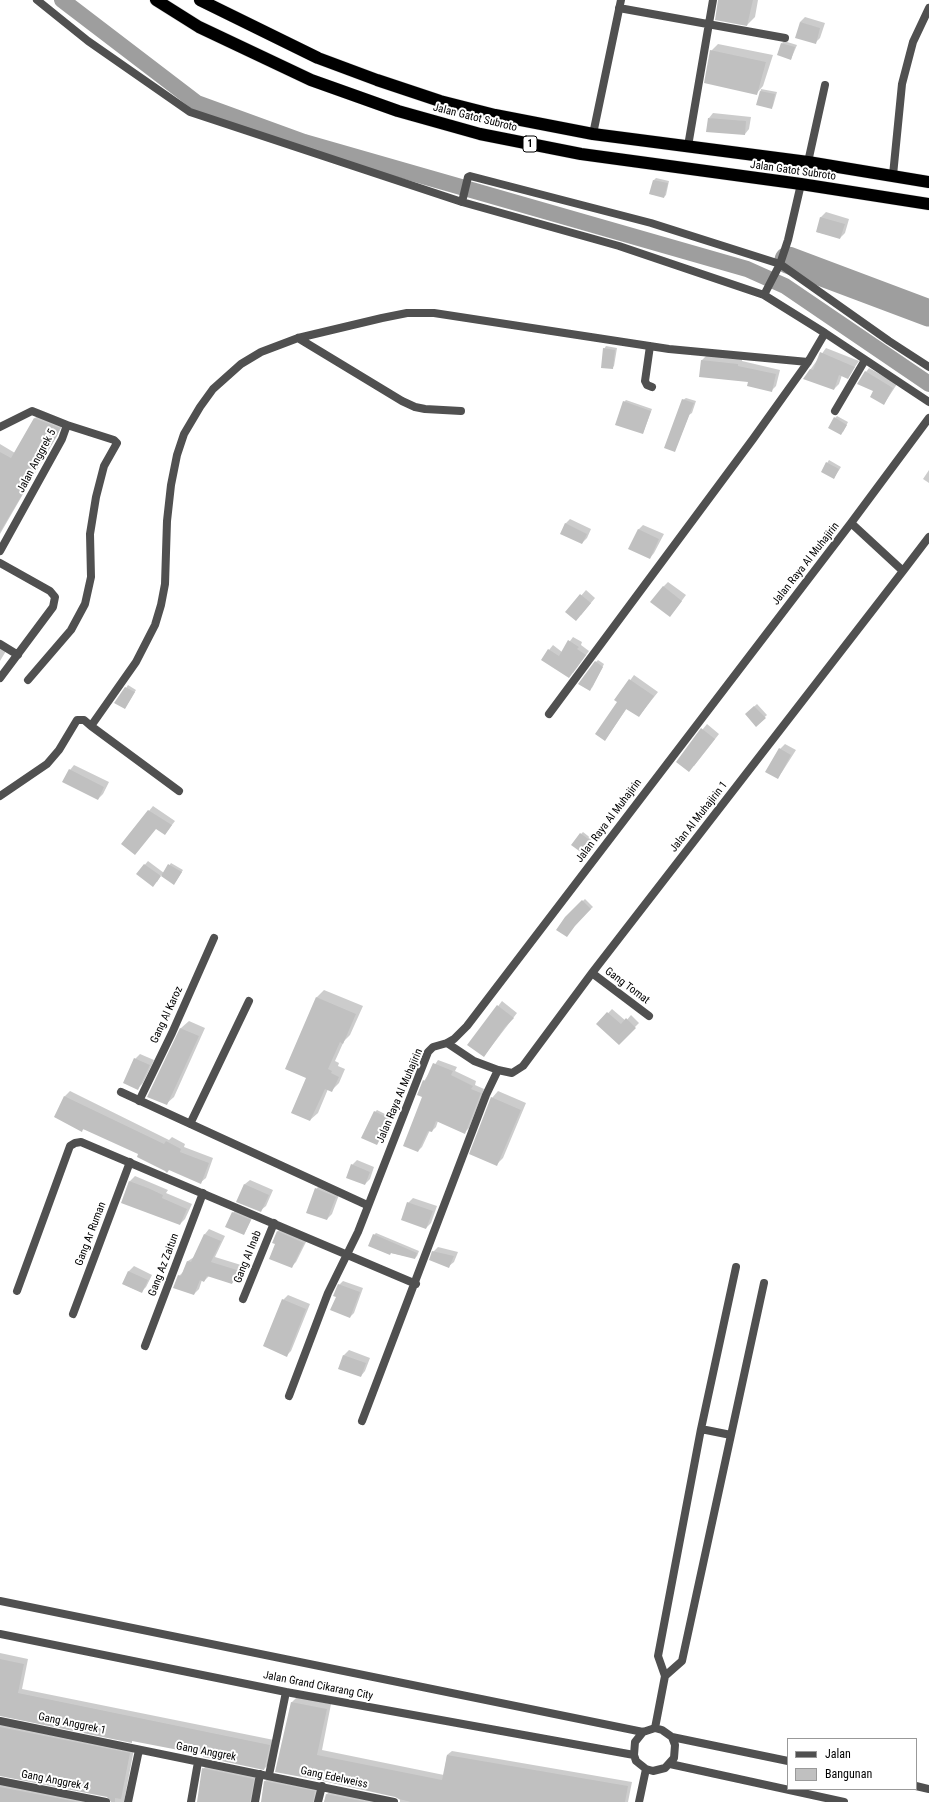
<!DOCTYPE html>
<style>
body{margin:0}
#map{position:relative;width:929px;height:1802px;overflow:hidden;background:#fff;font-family:"Roboto Condensed",sans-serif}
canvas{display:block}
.legend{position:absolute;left:787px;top:1738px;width:130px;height:52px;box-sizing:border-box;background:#fff;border:1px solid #999;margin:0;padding:5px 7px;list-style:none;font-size:12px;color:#000}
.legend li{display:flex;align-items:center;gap:8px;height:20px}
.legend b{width:20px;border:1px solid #999}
</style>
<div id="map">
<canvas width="929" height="1802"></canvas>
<ul class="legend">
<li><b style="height:5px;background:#505050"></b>Jalan</li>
<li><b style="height:11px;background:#c0c0c0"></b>Bangunan</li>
</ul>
</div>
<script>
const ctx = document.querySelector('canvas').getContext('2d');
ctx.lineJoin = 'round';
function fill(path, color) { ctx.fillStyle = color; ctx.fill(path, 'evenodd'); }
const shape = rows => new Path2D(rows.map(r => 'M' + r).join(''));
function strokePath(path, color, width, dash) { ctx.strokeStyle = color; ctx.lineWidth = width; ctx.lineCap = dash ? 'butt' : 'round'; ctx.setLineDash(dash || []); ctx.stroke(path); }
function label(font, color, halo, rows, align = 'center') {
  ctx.font = font + ' "Roboto Condensed",sans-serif'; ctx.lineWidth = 4; ctx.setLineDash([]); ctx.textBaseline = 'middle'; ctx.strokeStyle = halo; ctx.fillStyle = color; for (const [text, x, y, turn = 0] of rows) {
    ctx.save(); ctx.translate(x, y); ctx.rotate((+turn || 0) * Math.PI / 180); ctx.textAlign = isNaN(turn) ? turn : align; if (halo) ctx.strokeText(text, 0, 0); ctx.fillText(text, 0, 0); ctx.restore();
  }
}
const shadow = shape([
 [720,0,758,0,755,17,747,25],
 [805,17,825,23,820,38,815,43,800,22],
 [784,41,797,45,791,59,782,43],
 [718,44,773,55,763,86,756,94,711,51],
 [761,89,777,92,773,106,771,108,758,105],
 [713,113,751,117,749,129,745,134,709,118],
 [656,178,669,181,666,195,664,197,650,194,654,180],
 [826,212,849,219,845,233,840,238,817,232,821,217],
 [606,346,617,348,614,366,612,368,604,349],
 [826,348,859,361,847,378,842,375,839,384,834,389,810,370],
 [707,355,742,359,742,361,780,370,776,386,771,391,749,381,700,376,702,360],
 [869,368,897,384,884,404,874,391,866,372],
 [686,398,696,401,692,413,689,415,675,450,683,400],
 [626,400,652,409,643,433,624,402],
 [40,414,64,423,0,534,0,444,15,453,35,418],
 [837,416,848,422,843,432,835,418],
 [829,460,841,467,834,478,822,471],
 [929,470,929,483,923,479],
 [570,519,591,529,587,538,582,543,565,524],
 [643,525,664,534,654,553,650,558,638,530],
 [668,582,686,595,674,611,663,587],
 [586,590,595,598,581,615,567,612],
 [573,637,582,642,581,645,589,651,573,673,549,650,553,645,562,652],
 [0,648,6,651,0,661],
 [598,660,604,664,592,688,596,662],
 [634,675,658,692,639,716,627,708,605,740,618,701,616,700],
 [128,685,136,690,125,708,116,703],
 [757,704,767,715,756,725,746,714],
 [707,724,719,734,694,766,677,761],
 [785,744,796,750,782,772,778,777,780,749],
 [74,765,109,782,103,794,98,799,70,770],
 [153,806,175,821,168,830,165,834,156,828,123,843],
 [583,832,592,839,584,849,581,834],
 [148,861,164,873,171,863,183,870,176,881,161,875,157,882,137,874],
 [585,899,593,907,576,922,566,917],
 [324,990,363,1006,350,1035,344,1041,335,1061,339,1063,338,1066,345,1069,339,1083,332,1090,328,1089,318,1113,310,1120,307,1078,317,997],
 [502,1001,517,1013,484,1056,469,1045],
 [612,1009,626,1021,631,1015,639,1023,619,1043,598,1024],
 [189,1021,205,1028,174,1097,166,1104,149,1096,181,1028],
 [140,1054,154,1060,143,1083,138,1088,135,1059],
 [438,1060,457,1067,455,1071,476,1081,475,1085,484,1089,469,1128,465,1132,438,1121,436,1127,432,1131,430,1130,422,1147,418,1151,424,1081],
 [70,1091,169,1140,172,1137,185,1144,184,1147,213,1158,206,1178,201,1182,140,1153,84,1129,82,1130,55,1117,65,1096],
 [498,1091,526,1103,503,1158,497,1164,492,1098],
 [377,1110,391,1117,377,1144,375,1112],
 [357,1160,374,1167,370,1179,365,1184,352,1165],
 [135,1176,168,1190,166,1193,192,1204,185,1219,180,1224,122,1202,130,1181],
 [250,1180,273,1190,266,1206,261,1210,238,1201,245,1184],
 [321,1184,340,1192,332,1214,327,1219,316,1189],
 [413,1198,437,1206,431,1223,426,1228,408,1203],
 [235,1210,252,1218,244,1234,233,1213],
 [282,1227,308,1238,296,1262,291,1267,276,1244,278,1231],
 [209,1229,225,1236,215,1257,241,1265,237,1278,232,1283,209,1276,204,1281,202,1280,199,1289,194,1294,179,1276,184,1271,188,1261,194,1257,205,1234],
 [376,1233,419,1251,417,1256,415,1258,391,1253,374,1235],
 [438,1247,458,1252,454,1262,449,1266,433,1252],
 [134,1266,152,1275,146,1287,141,1292,123,1284,129,1271],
 [343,1281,363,1288,354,1313,350,1317,337,1297,339,1285],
 [288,1295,310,1304,291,1351,286,1356,283,1300],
 [349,1350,370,1358,365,1371,361,1376,339,1368,344,1355],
 [0,1653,28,1659,22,1689,274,1740,269,1764,264,1769,165,1746,133,1740,132,1741,0,1715],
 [297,1697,331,1704,322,1750,444,1775,447,1755,452,1751,632,1782,628,1802,400,1802,400,1800,396,1796,276,1771,292,1702],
 [0,1718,134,1749,124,1802,112,1802,108,1796,0,1775],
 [208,1764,258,1774,258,1802,198,1802,203,1769],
 [270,1777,319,1787,321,1802,262,1802,265,1781],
 [0,1779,105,1802,0,1802],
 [332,1789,393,1802,324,1802,327,1794]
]);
const canal = shape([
 [62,0,197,103,304,142,747,269,785,286,929,384]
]);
const river = shape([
 [788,260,929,313]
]);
const building = shape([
 [718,0,753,0,747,26,715,20],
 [800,22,820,28,816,44,795,38],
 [781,43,795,47,791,60,777,55],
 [710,50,766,62,757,95,704,83],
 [760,91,775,94,772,109,756,105],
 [708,118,746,121,745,135,706,132],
 [653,180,668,183,664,198,649,194],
 [820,217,845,224,840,239,816,232],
 [603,348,615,350,613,369,601,368],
 [820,352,855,367,848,379,839,375,834,390,803,379,810,369,813,370],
 [701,360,738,364,738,366,776,374,772,392,747,386,748,382,699,377],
 [865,371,893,388,884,405,870,397,873,391,857,384],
 [682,399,694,403,675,452,664,448],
 [623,401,651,411,643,434,615,425],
 [834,417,847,425,841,435,828,428],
 [34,418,60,428,57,436,0,532,0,452,11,458],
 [826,462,839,469,834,479,821,472],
 [565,523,587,534,582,544,560,534],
 [638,529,659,539,650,559,628,549],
 [663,586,682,601,670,617,650,602],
 [580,594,591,603,576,621,565,612],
 [568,640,579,647,577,649,586,655,569,678,541,660,548,649,559,656],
 [595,661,603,667,590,691,578,684],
 [629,679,654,696,639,717,626,709,605,741,595,734,617,702,614,700],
 [125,687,135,692,125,709,114,703],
 [754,706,766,718,756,727,745,714],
 [701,728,715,739,689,772,676,762],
 [779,748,791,755,778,779,765,772],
 [69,769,104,787,98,800,62,782],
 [148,810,172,825,165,835,156,829,135,855,121,844],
 [580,833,591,841,582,853,571,845],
 [144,864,161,876,153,887,136,874],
 [168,864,182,872,174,885,161,876],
 [582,900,591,909,575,926,567,937,556,930,565,917],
 [316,997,356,1014,343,1044,340,1042,328,1069,332,1071,331,1073,339,1077,332,1092,325,1089,310,1121,291,1113,306,1078,285,1069],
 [497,1005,514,1018,505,1027,484,1057,467,1045],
 [607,1012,621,1024,626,1018,636,1028,619,1045,596,1024],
 [180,1028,199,1036,167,1105,147,1097],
 [134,1058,150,1065,138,1090,123,1083],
 [433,1063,453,1071,451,1075,473,1086,471,1089,481,1093,465,1134,436,1121,432,1132,428,1131,418,1152,403,1146,422,1097,417,1095,423,1080,425,1081],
 [64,1096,164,1144,166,1141,181,1149,180,1152,209,1163,201,1184,169,1170,167,1173,165,1171,137,1157,138,1154,83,1129,82,1132,54,1117],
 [491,1097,521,1110,497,1166,469,1154],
 [374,1111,390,1119,377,1145,361,1138],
 [351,1164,370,1172,365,1185,346,1178],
 [129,1181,148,1188,163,1195,162,1198,187,1209,180,1225,121,1203],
 [244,1184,269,1195,261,1212,236,1202],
 [315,1188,336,1197,327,1220,306,1213],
 [407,1202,433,1211,426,1229,401,1220],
 [232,1212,251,1220,244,1235,225,1227],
 [277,1231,304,1243,292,1268,269,1259,275,1244,272,1243],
 [204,1234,221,1241,211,1262,237,1270,232,1284,207,1276,204,1282,200,1280,194,1295,173,1288,178,1275,181,1276,187,1261,191,1262],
 [373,1234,417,1253,415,1259,391,1253,390,1255,368,1246],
 [432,1251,454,1256,449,1268,429,1260],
 [128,1271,148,1280,142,1293,122,1284],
 [338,1284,360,1292,350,1318,330,1310,336,1297,333,1296],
 [282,1299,306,1309,287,1357,263,1346],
 [343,1355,366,1363,361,1377,338,1369],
 [0,1659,24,1664,18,1693,270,1745,264,1770,203,1757,204,1755,189,1752,132,1741,132,1743,0,1716],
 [291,1702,327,1709,317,1755,442,1780,447,1755,628,1786,625,1802,411,1802,399,1799,395,1797,323,1781,275,1772],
 [0,1727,130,1753,121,1799,115,1798,115,1802,111,1802,107,1797,0,1776],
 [202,1768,254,1779,250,1802,197,1802],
 [264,1781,315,1791,313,1802,261,1802],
 [0,1787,78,1802,0,1802],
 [326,1794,367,1802,324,1802]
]);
const street = shape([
 [37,0,88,41,190,112,462,202,619,246,764,295,825,333,929,402],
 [619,8,785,38],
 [593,134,621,0],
 [688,146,713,0],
 [808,162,825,85],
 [893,175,902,84,913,42,929,8],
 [462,202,468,177,470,176,651,223,780,264,889,341,929,367],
 [764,295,780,264,788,240,801,184],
 [298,338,402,401,415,407,425,409,461,411],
 [650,346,645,381,647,385,652,387],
 [835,411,865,360],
 [0,427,32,411,67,425,62,439,0,551],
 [0,563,50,591,55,597,53,607,0,678],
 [903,571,929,537],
 [0,644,18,655],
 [28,680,71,630,85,604,91,577,90,534,96,497,104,466,117,443,114,440,67,425],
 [549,714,753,439,808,362,825,333],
 [91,726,179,791],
 [0,796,47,764,59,750,77,720,84,720,91,726,136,662,155,625,161,605,165,584,167,521,171,485,177,455,184,434,200,407,213,389,241,364,261,352,298,338,382,318,407,313,434,313,669,349,808,362],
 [592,973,649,1016],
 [447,1043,474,1061,498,1070,512,1073,523,1066,592,973,903,571,851,523],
 [121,1092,367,1205],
 [139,1101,172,1033,214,938],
 [190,1124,249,1001],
 [17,1291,70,1146,75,1143,81,1142,416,1284],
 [243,1299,274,1223],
 [73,1314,130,1162],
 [145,1346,203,1193],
 [289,1396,328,1293,358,1232,428,1052,433,1047,447,1043,454,1039,467,1026,851,523,929,418],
 [362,1421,486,1095,498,1070],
 [701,1429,731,1435],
 [0,1601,643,1732,655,1728,662,1730,672,1737,675,1745,674,1758,665,1768,653,1771,646,1769,636,1761,634,1755,635,1742,643,1732],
 [0,1634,286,1692,634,1755],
 [665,1676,682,1661,764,1283],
 [0,1721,394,1802],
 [655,1728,665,1676,658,1656,701,1429,736,1267],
 [672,1737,788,1761],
 [670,1764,844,1802],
 [269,1775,286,1692],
 [0,1781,106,1802],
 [916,1786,929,1789],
 [128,1802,139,1750],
 [191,1802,198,1762],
 [255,1802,260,1774],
 [318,1802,322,1786],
 [639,1802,646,1769]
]);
const highway = shape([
 [156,0,199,27,311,80,398,111,480,134,581,154,801,184,929,204],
 [200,0,318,58,377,80,440,101,495,115,593,134,808,162,929,182]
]);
const shields = [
 [530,144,14]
];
const shieldNames = [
 ["1",530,144]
];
const streetNames = [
 ["Jalan Gatot Subroto",475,118,14],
 ["Jalan Gatot Subroto",793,171,8],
 ["Jalan Anggrek 5",37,461,-62],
 ["Jalan Raya Al Muhajirin",806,564,-52],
 ["Jalan Al Muhajirin 1",699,817,-52],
 ["Jalan Raya Al Muhajirin",609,821,-53],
 ["Gang Tomat",627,986,37],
 ["Gang Al Karoz",167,1015,-65],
 ["Jalan Raya Al Muhajirin",400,1096,-67],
 ["Gang Ar Ruman",91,1234,-69],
 ["Gang AI Inab",248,1257,-68],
 ["Gang Az Zaitun",164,1265,-69],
 ["Jalan Grand Cikarang City",318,1686,11],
 ["Gang Anggrek 1",72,1724,12],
 ["Gang Anggrek",206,1752,11],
 ["Gang Edelweiss",334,1778,12],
 ["Gang Anggrek 4",55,1781,11]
];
fill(shadow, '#0003');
strokePath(canal, '#9e9e9e', 16);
strokePath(river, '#9e9e9e', 27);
fill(building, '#c0c0c0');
strokePath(highway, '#dbdbdb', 13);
strokePath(street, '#505050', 8);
strokePath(highway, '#000', 12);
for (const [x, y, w] of shields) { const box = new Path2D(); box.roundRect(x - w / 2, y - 8, w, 16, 3); ctx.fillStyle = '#fff'; ctx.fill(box); strokePath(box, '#000', 1); }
label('bold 10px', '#000', null, shieldNames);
label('11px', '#000', '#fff', streetNames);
</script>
